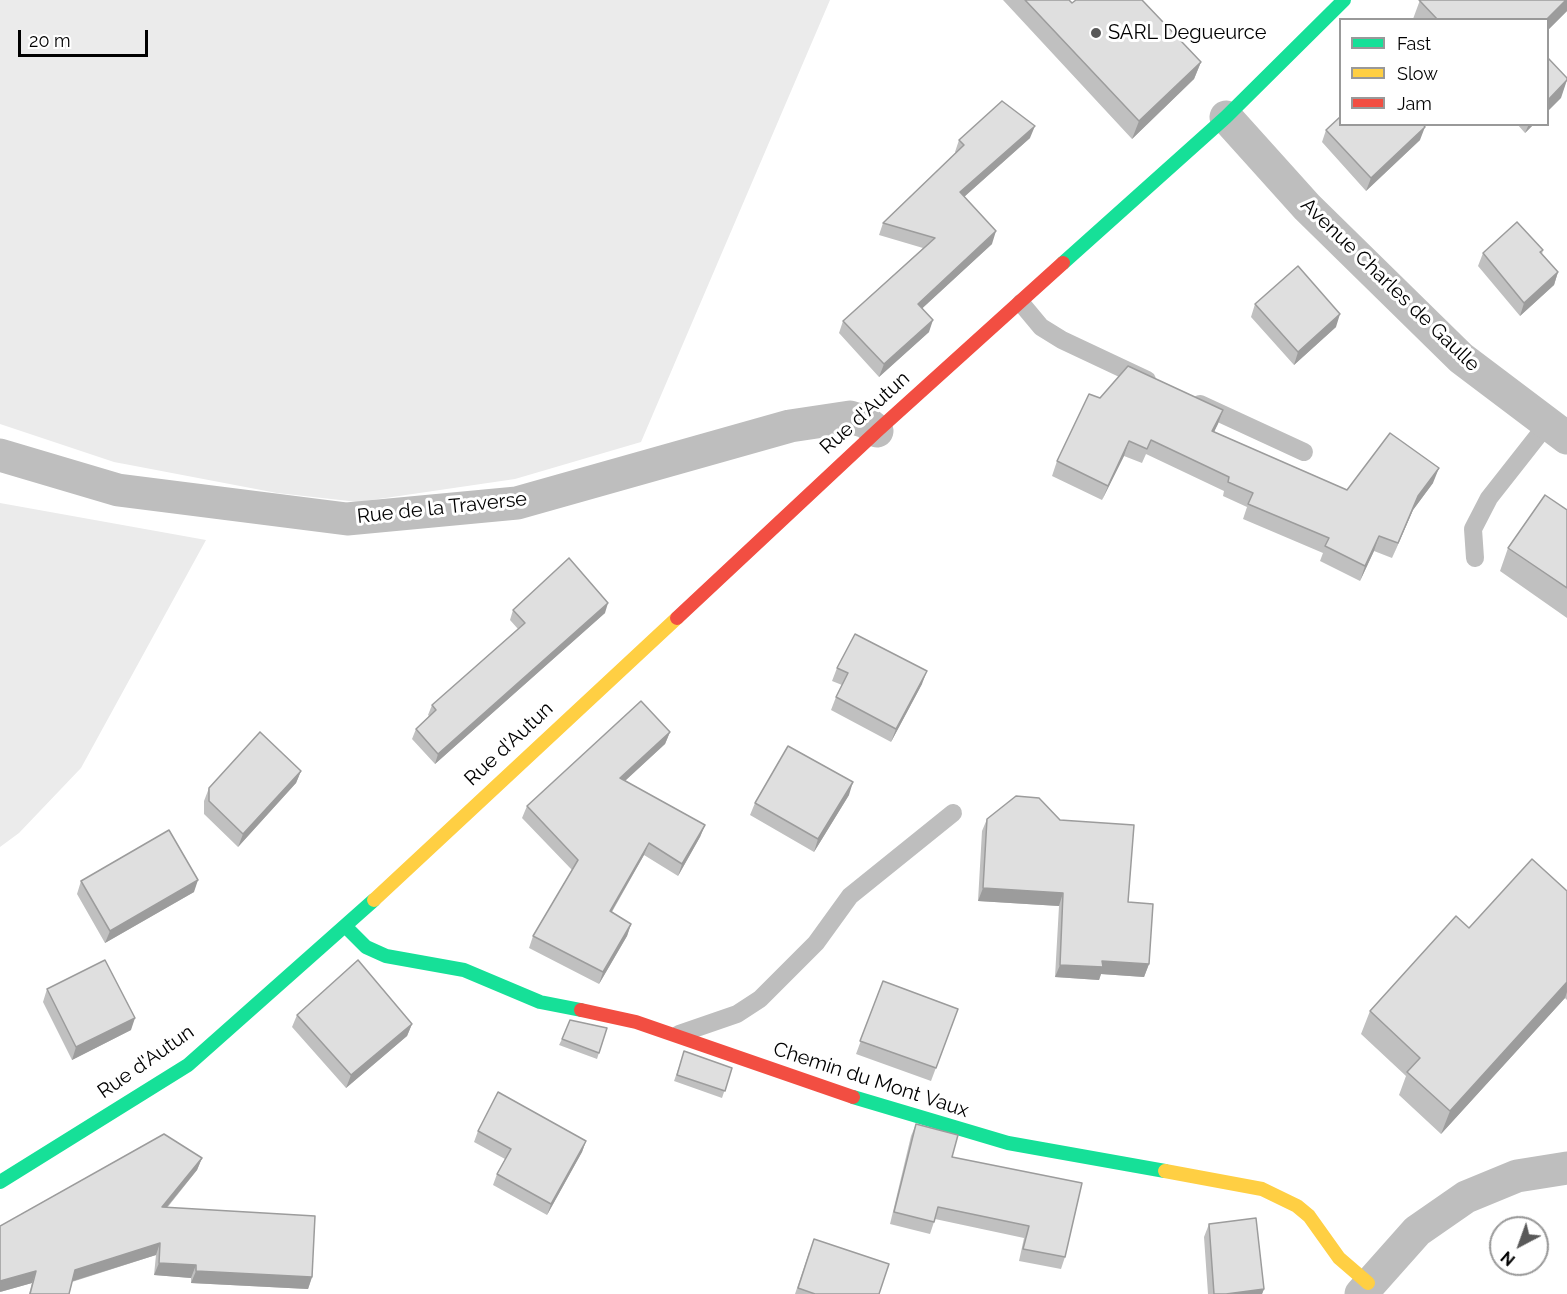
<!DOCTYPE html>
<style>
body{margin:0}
#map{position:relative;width:1567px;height:1294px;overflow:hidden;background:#fff;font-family:Raleway,sans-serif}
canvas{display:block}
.legend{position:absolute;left:1339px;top:18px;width:210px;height:108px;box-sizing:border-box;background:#fff;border:2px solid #999;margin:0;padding:8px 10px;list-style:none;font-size:18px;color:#000}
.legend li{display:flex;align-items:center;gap:12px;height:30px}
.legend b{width:30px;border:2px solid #999}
.north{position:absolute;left:1489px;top:1216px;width:60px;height:60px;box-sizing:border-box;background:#fff;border:2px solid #999;border-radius:50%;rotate:221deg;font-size:16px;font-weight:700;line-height:24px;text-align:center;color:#000}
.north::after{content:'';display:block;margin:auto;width:21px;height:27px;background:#595959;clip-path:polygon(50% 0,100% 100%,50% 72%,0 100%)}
.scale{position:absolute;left:18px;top:30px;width:130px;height:27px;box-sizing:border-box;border:3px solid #000;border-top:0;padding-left:8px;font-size:18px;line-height:21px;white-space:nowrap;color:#000;-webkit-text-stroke:4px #fff;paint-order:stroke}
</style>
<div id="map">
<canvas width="1567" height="1294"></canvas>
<ul class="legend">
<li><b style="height:8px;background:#16e098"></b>Fast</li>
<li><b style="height:8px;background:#ffcf43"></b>Slow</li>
<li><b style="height:8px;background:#f24e42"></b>Jam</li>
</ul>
<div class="north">N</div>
<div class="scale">20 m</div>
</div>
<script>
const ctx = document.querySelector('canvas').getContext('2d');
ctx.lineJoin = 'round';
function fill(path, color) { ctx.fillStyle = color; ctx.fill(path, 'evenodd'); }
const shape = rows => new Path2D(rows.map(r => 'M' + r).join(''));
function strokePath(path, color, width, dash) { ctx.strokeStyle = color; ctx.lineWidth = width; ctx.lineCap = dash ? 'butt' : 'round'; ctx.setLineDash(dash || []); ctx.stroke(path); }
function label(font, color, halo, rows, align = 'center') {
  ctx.font = font + ' Raleway,sans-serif'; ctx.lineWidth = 6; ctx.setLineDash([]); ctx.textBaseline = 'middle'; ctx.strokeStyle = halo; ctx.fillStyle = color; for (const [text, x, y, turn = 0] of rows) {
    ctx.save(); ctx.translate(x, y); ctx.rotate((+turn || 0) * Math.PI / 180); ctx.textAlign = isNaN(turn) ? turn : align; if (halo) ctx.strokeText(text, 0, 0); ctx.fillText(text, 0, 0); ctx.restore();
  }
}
const green = shape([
 [0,0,830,0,641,442,515,479,358,502,277,493,114,462,0,424],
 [0,503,206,540,81,768,19,833,0,847]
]);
const lane = shape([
 [1021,303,1041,327,1062,340,1147,380],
 [1200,404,1304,452],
 [1475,558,1473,529,1489,498,1548,423],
 [679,1034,737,1014,760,999,816,943,850,896,953,813]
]);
const street = shape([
 [1226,117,1307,207,1461,358,1567,438],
 [0,455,118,490,347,519,517,503,790,426,850,417,866,422,877,431],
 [1361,1294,1417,1231,1466,1197,1517,1176,1567,1168]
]);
const fast = shape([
 [1063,263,1226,117,1344,0],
 [346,927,366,947,386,956,464,970,540,1002,581,1010],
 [853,1097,1008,1143,1165,1171],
 [0,1182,188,1065,374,900]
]);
const slow = shape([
 [374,900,677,618],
 [1165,1171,1262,1189,1297,1206,1309,1216,1339,1258,1368,1283]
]);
const jam = shape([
 [677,618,877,431,1063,263],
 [581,1010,636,1022,853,1097]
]);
const wall = shape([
 [1003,0,1069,0,1072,3,1201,62,1194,79,1132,139],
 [1420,0,1567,0,1567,11,1548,30,1548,20,1414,20,1413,19],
 [1517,124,1534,124,1525,133],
 [1326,130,1420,140,1366,191,1322,142],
 [1030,138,964,197,992,244,922,308,929,332,879,377,839,333,843,321,923,248,879,235,883,223,956,153,955,152,959,140],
 [1543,250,1542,254,1558,272,1554,285,1520,316,1478,266,1483,253],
 [1255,304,1336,327,1294,365,1251,317],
 [1100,398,1223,410,1214,432,1347,490,1433,483,1413,510,1392,558,1374,551,1360,581,1320,561,1323,553,1243,519,1247,507,1223,496,1224,491,1146,454,1142,463,1124,456,1102,500,1052,476,1057,461],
 [1567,510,1567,618,1500,571,1508,548],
 [513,610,605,613,435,764,412,739,416,729,429,716,428,715,432,705,518,629,510,620],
 [837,668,922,684,891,742,831,710,836,697,842,685,832,681],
 [670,732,665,744,625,781,705,825,700,837,678,876,644,855,612,912,631,924,627,936,599,984,529,948,533,936,572,870,522,818,527,806],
 [301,771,296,783,238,847,204,814,204,801,209,788],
 [849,795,814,852,750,815,755,803],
 [987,819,1128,902,1149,964,1144,977,1101,974,1099,980,1055,977,1059,906,978,901,982,831],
 [81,881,194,892,105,943,77,894],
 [1567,891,1567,1000,1565,998,1441,1134,1399,1095,1406,1076,1361,1034,1370,1011,1469,928],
 [883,981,958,1009,931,1081,856,1054],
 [47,989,131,1030,72,1060,43,1002],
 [297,1015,412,1024,407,1036,346,1088,292,1027],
 [607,1028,597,1059,559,1045,562,1039],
 [682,1058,732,1068,722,1098,674,1081],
 [916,1124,1065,1257,1061,1269,1019,1261,1024,1238,935,1219,930,1234,890,1224,911,1136],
 [478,1131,586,1141,582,1152,547,1215,493,1185,497,1174,505,1159,474,1142],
 [202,1158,197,1170,167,1208,312,1277,308,1289,191,1283,191,1278,154,1275,156,1255,72,1282,69,1294,29,1294,32,1283,0,1292],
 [1209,1224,1264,1289,1262,1294,1208,1294,1204,1237],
 [809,1252,879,1294,795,1294]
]);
const shadedWall = shape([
 [1566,0,1567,0,1567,11,1548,30,1548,20,1546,20],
 [1201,62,1194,79,1132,139,1139,121],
 [1567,80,1561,98,1548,111,1548,100],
 [1529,124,1534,124,1525,133],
 [1035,126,1030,138,955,205,960,192],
 [1425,127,1420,140,1366,191,1371,178],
 [996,231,992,244,914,316,918,304],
 [1558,272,1554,285,1520,316,1524,303],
 [1340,314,1336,327,1294,365,1298,352],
 [933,320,929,332,879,377,884,364],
 [1223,410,1218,424,1207,446,1212,431],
 [1129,441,1124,456,1102,500,1108,486],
 [1439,468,1433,483,1413,510,1392,558,1418,496],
 [1379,536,1374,551,1360,581,1365,566],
 [608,603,605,613,435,764,438,754],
 [927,671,922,684,891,742,896,729],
 [670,732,665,744,615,790,620,778],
 [301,771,296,783,238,847,243,834],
 [853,782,849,795,814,852,818,839],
 [705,825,700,837,678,876,682,864],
 [649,843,644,855,605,923,610,911],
 [198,880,194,892,105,943,110,931],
 [983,888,1063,893,1059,906,978,901],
 [631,924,627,936,599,984,603,972],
 [1102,961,1149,964,1144,977,1101,974,1099,980,1055,977,1060,965],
 [1567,982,1567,992,1565,998,1441,1134,1450,1111],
 [135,1018,131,1030,72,1060,76,1047],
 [412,1024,407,1036,346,1088,351,1075],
 [586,1141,582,1152,547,1215,551,1204],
 [202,1158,197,1170,157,1219,162,1207],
 [160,1243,156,1255,70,1282,75,1270],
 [159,1263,196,1265,191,1278,154,1275],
 [36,1271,32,1283,0,1292,0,1281],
 [196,1271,312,1277,308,1289,191,1283],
 [1264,1289,1262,1294,1226,1294]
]);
const building = shape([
 [1025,0,1069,0,1072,3,1076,0,1142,0,1201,62,1139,121,1025,0],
 [1419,0,1566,0,1546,20,1438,20,1419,0],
 [1548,58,1567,78,1567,80,1548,100,1548,58],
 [1002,101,1035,126,960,192,996,231,918,304,933,320,884,364,843,321,935,238,883,223,964,145,959,140,1002,101],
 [1341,116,1341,124,1423,124,1425,127,1371,178,1326,130,1341,116],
 [1517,222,1543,250,1540,252,1558,272,1524,303,1483,253,1517,222],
 [1298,266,1340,314,1298,352,1255,304,1298,266],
 [1128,366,1223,410,1212,431,1347,490,1390,433,1439,468,1418,496,1398,543,1379,536,1365,566,1325,546,1329,538,1248,504,1253,493,1228,482,1229,477,1151,440,1147,449,1129,441,1108,486,1057,461,1089,394,1100,398,1128,366],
 [1545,495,1567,510,1567,588,1508,548,1545,495],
 [569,558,608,603,438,754,416,729,436,710,432,705,525,623,513,610,569,558],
 [855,634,927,671,896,729,836,697,848,673,837,668,855,634],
 [641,701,670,732,620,778,705,825,682,864,649,843,610,911,631,924,603,972,533,936,578,860,527,806,641,701],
 [260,732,301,771,243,834,209,801,209,788,260,732],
 [788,746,853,782,818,839,755,803,788,746],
 [1016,796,1039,798,1060,820,1134,825,1128,902,1153,904,1149,964,1102,961,1103,967,1060,965,1063,893,983,888,987,819,1016,796],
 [169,830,198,880,110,931,81,881,169,830],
 [1532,859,1567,891,1567,982,1450,1111,1407,1072,1420,1058,1370,1011,1456,916,1469,928,1532,859],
 [105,960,135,1018,76,1047,47,989,105,960],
 [358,960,412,1024,351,1075,297,1015,358,960],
 [883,981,958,1009,936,1068,860,1041,883,981],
 [570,1020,607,1028,599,1053,562,1039,570,1020],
 [684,1051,732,1068,725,1091,677,1075,684,1051],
 [498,1092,586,1141,551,1204,497,1174,511,1149,478,1131,498,1092],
 [916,1124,958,1135,952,1157,1082,1183,1065,1257,1023,1249,1029,1226,938,1207,934,1222,894,1212,916,1124],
 [164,1134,202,1158,162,1207,315,1216,312,1277,196,1271,196,1265,159,1263,160,1243,75,1270,69,1294,30,1294,36,1271,0,1281,0,1226,164,1134],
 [1256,1218,1264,1289,1226,1294,1214,1294,1209,1224,1256,1218],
 [814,1239,889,1264,879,1294,815,1294,798,1288,814,1239]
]);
const markers = [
 [1096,33,6,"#595959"]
];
const poiNames = [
 ["SARL Degueurce",1108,33]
];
const streetNames = [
 ["Avenue Charles de Gaulle",1390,285,44],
 ["Rue d'Autun",865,413,-42],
 ["Rue de la Traverse",442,508,-6],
 ["Rue d'Autun",509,744,-43],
 ["Rue d'Autun",146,1062,-35],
 ["Chemin du Mont Vaux",871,1080,18]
];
fill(green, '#ebebeb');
strokePath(lane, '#bebebe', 18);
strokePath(street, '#bebebe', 33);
strokePath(fast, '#16e098', 14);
strokePath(slow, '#ffcf43', 14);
strokePath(jam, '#f24e42', 14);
fill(wall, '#c0c0c0');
fill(shadedWall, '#9c9c9c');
fill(building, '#dfdfdf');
strokePath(building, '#9c9c9c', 1.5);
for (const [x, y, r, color] of markers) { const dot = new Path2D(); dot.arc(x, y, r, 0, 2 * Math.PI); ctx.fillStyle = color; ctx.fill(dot); strokePath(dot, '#fff', 2); }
label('20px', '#000', '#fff', poiNames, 'left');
label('20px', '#000', '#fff', streetNames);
</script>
